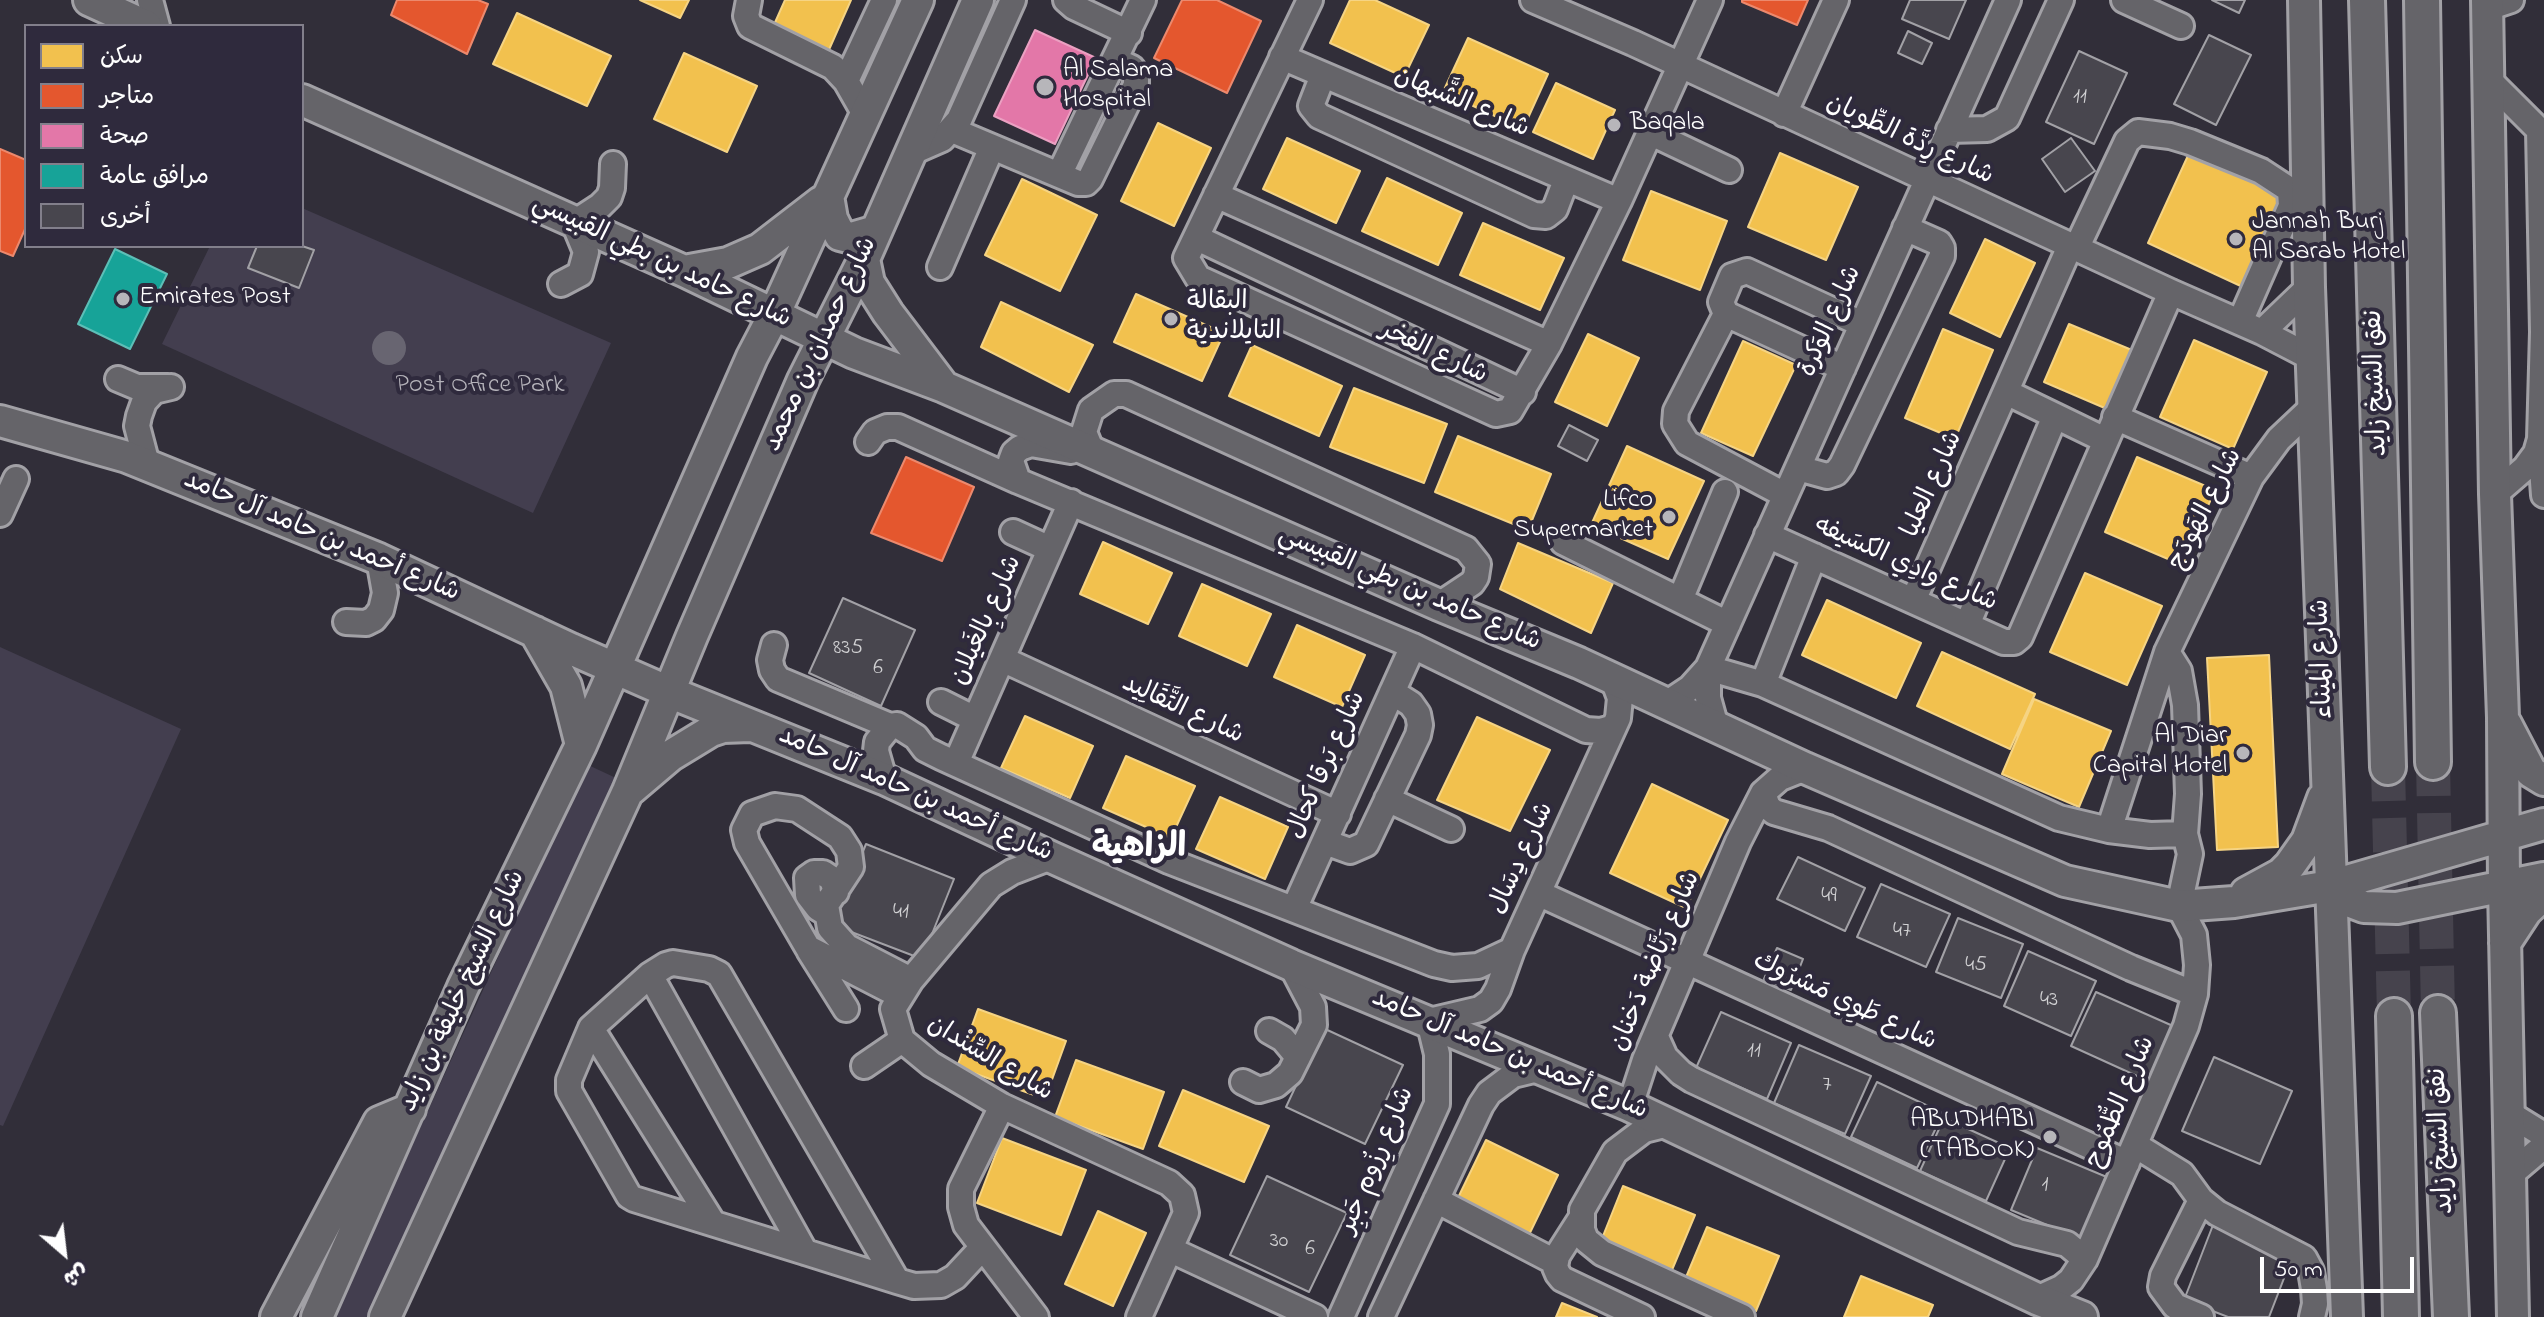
<!DOCTYPE html>
<meta charset="utf-8">
<style>
body{margin:0}
#map{position:relative;width:2544px;height:1317px;overflow:hidden;background:#312e39;font-family:"Indie Flower","Playpen Sans Arabic",sans-serif}
canvas{display:block}
.legend{position:absolute;left:24px;top:24px;width:280px;height:224px;box-sizing:border-box;background:#2f2a3d;border:2px solid #827f8b;margin:0;padding:10px 14px;list-style:none;font-size:24px;color:#fff}
.legend li{display:flex;align-items:center;gap:16px;height:40px}
.legend b{width:40px;border:2px solid #827f8b}
.north{position:absolute;left:24px;top:1213px;width:80px;height:80px;-webkit-text-stroke:6px #2f2a3d;paint-order:stroke;rotate:152deg;font-size:22px;font-weight:700;line-height:32px;text-align:center;color:#fff}
.north::after{content:'';display:block;margin:auto;width:28px;height:36px;background:#fff;clip-path:polygon(50% 0,100% 100%,50% 72%,0 100%)}
.scale{position:absolute;left:2260px;top:1257px;width:154px;height:36px;box-sizing:border-box;border:4px solid #fff;border-top:0;padding-left:10px;font-size:24px;line-height:28px;white-space:nowrap;color:#fff;-webkit-text-stroke:6px #2f2a3d;paint-order:stroke}
</style>
<div id="map">
<canvas width="2544" height="1317"></canvas>
<ul class="legend">
<li><b style="height:22px;background:#f2c14e"></b>سكن</li>
<li><b style="height:22px;background:#e4572e"></b>متاجر</li>
<li><b style="height:22px;background:#e377a8"></b>صحة</li>
<li><b style="height:22px;background:#17a398"></b>مرافق عامة</li>
<li><b style="height:22px;background:#48464e"></b>أخرى</li>
</ul>
<div class="north">ش</div>
<div class="scale">50 m</div>
</div>
<script>
const ctx = document.querySelector('canvas').getContext('2d');
ctx.lineJoin = 'round';
function fill(path, color) { ctx.fillStyle = color; ctx.fill(path, 'evenodd'); }
const shape = rows => new Path2D(rows.map(r => 'M' + r).join(''));
function strokePath(path, color, width, dash) { ctx.strokeStyle = color; ctx.lineWidth = width; ctx.lineCap = dash ? 'butt' : 'round'; ctx.setLineDash(dash || []); ctx.stroke(path); }
function label(font, color, halo, rows, align = 'center') {
  ctx.font = font + ' "Indie Flower","Playpen Sans Arabic",sans-serif'; ctx.lineWidth = 8; ctx.setLineDash([]); ctx.textBaseline = 'middle'; ctx.strokeStyle = halo; ctx.fillStyle = color; for (const [text, x, y, turn = 0] of rows) {
    ctx.save(); ctx.translate(x, y); ctx.rotate((+turn || 0) * Math.PI / 180); ctx.textAlign = isNaN(turn) ? turn : align; if (halo) ctx.strokeText(text, 0, 0); ctx.fillText(text, 0, 0); ctx.restore();
  }
}
const green = shape([
 [302,208,611,343,533,513,162,344,210,246,302,246],
 [0,647,181,729,3,1126,0,1125],
 [586,764,616,778,370,1317,334,1317]
]);
const water = shape([
 '372 348a17 17 0 1 1 34 0a17 17 0 1 1-34 0Z'
]);
const homes = shape([
 [640,0,689,0,680,18,640,0],
 [785,0,851,0,828,52,773,27,785,0],
 [1350,0,1375,0,1429,25,1404,77,1330,43,1350,0],
 [517,13,611,56,587,106,493,64,517,13],
 [1468,38,1548,74,1523,129,1443,92,1468,38],
 [684,53,757,86,727,152,654,119,684,53],
 [1556,83,1615,110,1593,159,1533,132,1556,83],
 [1158,123,1211,148,1174,226,1121,201,1158,123],
 [1287,138,1360,171,1336,223,1263,189,1287,138],
 [2191,149,2289,194,2245,288,2148,243,2191,149],
 [1780,153,1858,187,1826,260,1748,227,1780,153],
 [1387,178,1462,213,1438,265,1362,231,1387,178],
 [1022,179,1097,215,1060,291,985,255,1022,179],
 [1651,191,1727,221,1700,290,1623,260,1651,191],
 [1483,223,1564,258,1540,310,1460,275,1483,223],
 [1985,239,2035,263,2000,337,1950,313,1985,239],
 [1136,294,1224,333,1202,381,1114,342,1136,294],
 [1001,302,1093,345,1069,392,981,347,1001,302],
 [2069,324,2139,353,2114,412,2044,382,2069,324],
 [1943,329,1993,350,1955,439,1905,418,1943,329],
 [1588,334,1639,358,1607,426,1555,402,1588,334],
 [2194,340,2267,372,2233,449,2160,417,2194,340],
 [1743,341,1796,365,1753,456,1701,433,1743,341],
 [1252,345,1342,386,1319,436,1229,396,1252,345],
 [1354,388,1447,424,1424,483,1330,447,1354,388],
 [1458,436,1551,474,1528,530,1435,492,1458,436],
 [1627,446,1704,481,1668,559,1591,525,1627,446],
 [2137,457,2215,490,2182,565,2105,532,2137,457],
 [1103,542,1172,573,1148,624,1080,594,1103,542],
 [1518,543,1613,583,1591,633,1500,589,1518,543],
 [2085,573,2162,606,2127,685,2050,652,2085,573],
 [1202,584,1271,614,1247,666,1179,636,1202,584],
 [1827,600,1921,643,1896,698,1802,655,1827,600],
 [1297,625,1365,655,1342,707,1274,677,1297,625],
 [1942,652,2035,694,2010,749,1917,706,1942,652],
 [2269,655,2278,847,2217,850,2207,658,2269,655],
 [2034,699,2111,731,2079,807,2002,774,2034,699],
 [1025,716,1093,746,1070,798,1001,768,1025,716],
 [1477,717,1550,750,1510,831,1437,800,1477,717],
 [1126,756,1195,786,1171,838,1103,808,1126,756],
 [1652,784,1728,820,1686,908,1610,873,1652,784],
 [1220,797,1288,827,1265,879,1196,849,1220,797],
 [978,1009,1066,1041,1045,1099,957,1067,978,1009],
 [1076,1060,1164,1092,1143,1149,1055,1117,1076,1060],
 [1183,1090,1269,1126,1244,1182,1159,1146,1183,1090],
 [1002,1138,1086,1170,1061,1235,977,1203,1002,1138],
 [1486,1140,1558,1175,1526,1241,1454,1206,1486,1140],
 [1623,1186,1695,1215,1672,1270,1601,1241,1623,1186],
 [1098,1211,1146,1233,1113,1306,1065,1284,1098,1211],
 [1707,1227,1779,1256,1756,1311,1684,1282,1707,1227],
 [1861,1276,1933,1305,1928,1317,1844,1317,1861,1276],
 [1562,1303,1597,1317,1556,1317,1562,1303]
]);
const shops = shape([
 [397,0,478,0,488,4,467,54,391,15,397,0],
 [1182,0,1217,0,1261,21,1227,93,1154,58,1182,0],
 [1742,0,1808,0,1797,25,1742,2,1742,0],
 [0,149,26,160,26,227,13,256,0,251,0,149],
 [906,457,974,487,942,561,871,533,906,457]
]);
const health = shape([
 [1035,30,1096,58,1055,144,994,116,1035,30]
]);
const public = shape([
 [115,249,167,274,130,349,78,324,115,249]
]);
const building = shape([
 [1910,0,1966,0,1949,39,1902,19,1910,0],
 [2212,0,2245,0,2239,13,2212,0],
 [1908,31,1932,43,1922,64,1898,53,1908,31],
 [2209,35,2251,55,2216,125,2174,104,2209,35],
 [2079,51,2127,73,2094,144,2046,122,2079,51],
 [2071,138,2095,171,2065,192,2042,159,2071,138],
 [257,246,302,246,314,250,299,288,248,268,257,246],
 [1569,425,1598,440,1587,461,1558,446,1569,425],
 [843,598,915,630,881,706,809,673,843,598],
 [866,844,954,879,922,959,833,925,866,844],
 [1798,857,1865,888,1845,931,1777,899,1798,857],
 [1881,884,1950,914,1926,967,1857,937,1881,884],
 [1958,918,2023,944,2001,998,1936,972,1958,918],
 [1777,948,1803,959,1791,990,1764,979,1777,948],
 [2028,951,2096,981,2071,1036,2004,1006,2028,951],
 [2096,992,2173,1026,2148,1081,2071,1046,2096,992],
 [1721,1012,1791,1043,1767,1099,1696,1068,1721,1012],
 [1323,1028,1403,1065,1365,1144,1286,1107,1323,1028],
 [1799,1045,1871,1076,1845,1134,1774,1103,1799,1045],
 [2214,1057,2292,1091,2260,1164,2182,1131,2214,1057],
 [1877,1082,1943,1113,1917,1168,1851,1137,1877,1082],
 [1944,1118,2010,1148,1986,1201,1920,1171,1944,1118],
 [2037,1148,2114,1180,2088,1242,2011,1210,2037,1148],
 [1267,1176,1347,1213,1309,1292,1230,1255,1267,1176],
 [2213,1225,2293,1255,2269,1317,2228,1317,2184,1300,2213,1225]
]);
const highwayTunnel = shape([
 [2433,762,2438,1013],
 [2388,767,2394,1016]
]);
const minor = shape([
 [150,0,157,26],
 [749,0,746,16,750,26,833,67,846,81,866,116],
 [1066,0,1074,7,1129,33],
 [1310,0,1186,258,1198,278,1496,414,1510,411,1549,344,1619,201,1710,0],
 [1533,0,1633,43,2171,292,2262,332,2312,358],
 [2124,0,2181,26],
 [2487,8,2511,0],
 [1282,57,1619,201],
 [1323,75,1311,106,1319,116,1534,215,1546,216,1555,209,1566,180],
 [2489,80,2539,130,2543,332,2540,439,2536,453,2525,468,2495,494],
 [846,81,884,0],
 [1784,114,1836,0],
 [952,130,1078,183,1086,183,1090,179,1136,85,1136,75,1132,68,1115,60],
 [1949,130,1987,129,2007,118,2061,0],
 [1649,132,1729,170],
 [910,153,942,139,959,120,1013,0],
 [1059,175,1143,0],
 [1216,195,1549,344],
 [1197,238,1523,392],
 [2076,249,2127,141,2138,132,2170,136,2190,142,2261,171,2290,190,2291,206,2240,322],
 [940,267,992,147],
 [561,284,580,274,586,252,574,223,600,206,609,197,612,188,613,164],
 [1726,314,1676,411,1675,424,1687,443,1785,495],
 [2262,332,2309,287],
 [1843,368,1726,314,1721,302,1732,276,1747,271,1862,324],
 [118,379,137,387,168,387],
 [2006,392,2105,440],
 [2115,417,2251,477],
 [2540,441,2544,495],
 [868,442,875,432,887,427,898,427,1018,481,1413,646,1586,730,1601,731,1614,727],
 [1093,454,1084,432,1091,410,1114,394,1126,394,1466,549,1478,564,1476,577,1472,583,1439,605],
 [147,464,137,426,139,416,144,402,154,391,171,387],
 [1798,468,1827,476,1836,473,1842,465,1942,256,1942,248,1939,243,1905,228],
 [1018,481,1011,461,1014,453,1020,448,1031,444,1071,451],
 [0,514,16,479],
 [1013,532,1050,549],
 [1767,535,2004,642,2014,642,2020,637,2171,292],
 [1563,542,1728,624],
 [1680,600,1725,492],
 [1913,601,2070,246],
 [346,622,366,623,374,619,381,610,385,593,379,559],
 [1967,625,2055,416],
 [774,645,770,660,772,670,778,679,890,726],
 [1002,659,1338,814],
 [1708,668,1763,684,2059,818,2109,830,2167,652,2251,477,2279,439,2314,406],
 [1708,668,1708,698,1716,727],
 [1763,684,1814,556],
 [941,702,975,719],
 [1666,704,1690,688,1708,668,2008,0],
 [956,763,1071,502],
 [884,779,876,751,877,742,890,726,897,725,916,737,925,749,941,757,1169,861,1434,964,1452,968,1478,966,1512,950],
 [1763,793,1768,807,1774,812,1828,828,2131,968,2195,994],
 [1387,799,1451,829],
 [2109,830,2150,835,2185,834,2188,794,2185,705,2179,671,2167,652],
 [1325,842,1350,851,1366,844,1418,735,1420,725,1418,714,1411,704,1392,692],
 [1051,857,1012,872,991,885,911,980,893,1009,902,1040,931,1064,1002,1106,1169,1183,1182,1195,1186,1213,1139,1317],
 [1538,893,2127,1163],
 [1294,909,1413,646],
 [826,913,818,908,808,895,807,878,814,873,823,873,832,879,836,892],
 [809,950,846,1009],
 [650,975,805,1252],
 [901,996,808,948,747,843,744,830,752,814,775,806,797,809,840,837,849,851,851,867,826,905,830,928,847,947,911,980],
 [591,1028,713,1223],
 [1269,1031,1283,1039,1298,1057],
 [1656,1037,1665,1057,1681,1073,1692,1080,2018,1232,2067,1244,2085,1259],
 [864,1066,902,1040],
 [1243,1082,1259,1090,1276,1085,1290,1073,1314,1025,1313,1007,1291,965],
 [1002,1106,961,1189,961,1207,966,1225,1036,1317],
 [1630,1106,1645,1060,1738,842,1763,793,1780,778,1805,768],
 [2510,1114,2544,1135],
 [1668,1124,1644,1130,1615,1152,1582,1210,1582,1230,1586,1240,1602,1253,1742,1317],
 [2135,1145,2182,1174,2201,1200,2217,1213,2304,1258,2311,1271,2314,1289,2315,1304,2312,1317],
 [2511,1174,2544,1146],
 [1436,1200,1555,1262],
 [1580,1220,1557,1256,1555,1267,1558,1274,1562,1279,1642,1317],
 [1171,1250,1315,1317],
 [897,1281,719,974,709,969,673,963,666,965,650,975,591,1028,569,1080,569,1091,629,1196,634,1199,805,1252,897,1281,914,1286,941,1285,955,1277,982,1248],
 [2037,1299,2061,1288,2071,1280,2085,1259,2186,1026,2195,994,2197,965,2194,935,2179,906,2190,854,2185,834],
 [1341,1317,1437,1104,1437,1054,1429,1021,1480,1009,1491,1001,1498,989,1512,950,1618,718,1620,698,1613,679],
 [1381,1317,1481,1105,1489,1093,1513,1075,1542,1068],
 [2201,1317,2175,1306,2161,1287,2163,1276,2201,1200]
]);
const major = shape([
 [89,0,146,26],
 [2304,0,2309,287,2347,1317],
 [2487,0,2495,494,2503,717,2504,888,2513,1317],
 [302,100,684,271,854,353,944,387,1439,605,1579,663,1805,768,2065,881,2179,906,2234,902,2330,886,2544,824],
 [828,196,832,219,840,235,852,238,876,231],
 [864,259,869,283,888,313,944,387],
 [684,271,728,263,760,249,821,202],
 [0,421,127,457,379,559,571,649,669,692,884,779,1051,857,1291,965,1630,1106,2037,1299,2082,1317],
 [535,632,566,686,581,745],
 [2506,724,2531,772,2544,780],
 [630,790,670,756,711,731,723,727,750,726],
 [2330,886,2351,902,2364,907,2397,908,2544,878],
 [2246,893,2281,874,2290,865,2307,841,2323,798],
 [2505,943,2526,911,2544,894],
 [276,1317,379,1122,410,1109],
 [317,1317,463,987,581,745,752,357,774,315,918,0],
 [385,1317,628,791,692,636,803,380,864,259,978,0]
]);
const highway = shape([
 [2367,0,2388,767],
 [2422,0,2433,762],
 [2438,1013,2451,1317],
 [2394,1016,2401,1317]
]);
const markers = [
 [1045,87,10,"#b7b6ba"],
 [1614,125,8,"#b7b6ba"],
 [2236,239,8,"#b7b6ba"],
 [123,299,8,"#b7b6ba"],
 [1171,319,8,"#b7b6ba"],
 [1669,517,8,"#b7b6ba"],
 [2243,753,8,"#b7b6ba"],
 [2050,1137,8,"#b7b6ba"]
];
const numberNames = [
 ["11",2080,98],
 ["835",848,649],
 ["6",878,669],
 ["49",1829,897],
 ["41",901,913],
 ["47",1902,932],
 ["45",1976,966],
 ["43",2049,1001],
 ["11",1754,1052],
 ["7",1827,1086],
 ["1",2045,1186],
 ["30",1279,1242],
 ["6",1310,1250]
];
const poiNames = [
 ["Al Salama",1063,72],
 ["Hospital",1063,102],
 ["Baqala",1630,125],
 ["Jannah Burj",2252,224],
 ["Al Sarab Hotel",2252,254],
 ["Emirates Post",139,299],
 ["البقالة",1187,304],
 ["التايلاندية",1187,334],
 ["Lifco",1653,502,"right"],
 ["Supermarket",1653,532,"right"],
 ["Al Diar",2227,738,"right"],
 ["Capital Hotel",2227,768,"right"],
 ["ABUDHABI",2034,1122,"right"],
 ["(TABOOK)",2034,1152,"right"]
];
const streetNames = [
 ["شارع الشَّبهان",1461,104,23],
 ["شارع رِدَّة الطِّويان",1909,141,25],
 ["شارع حامد بن بطي القبيسي",661,263,25],
 ["شارع الوَكرة",1832,322,-66],
 ["شارع حمدان بن محمد",822,345,-65],
 ["شارع الفخر",1433,354,25],
 ["نفق الشيخ زايد",2378,383,-92],
 ["شارع العليا",1934,485,-66],
 ["شارع الهَودَج",2207,510,-63],
 ["شارع أحمد بن حامد آل حامد",321,538,23],
 ["شارع وادِي الكسَيفه",1905,566,24],
 ["شارع حامد بن بطي القبيسي",1409,590,23],
 ["شارع بِالغَيلان",988,621,-66],
 ["شارع الميناء",2324,659,-92],
 ["شارع التَّقَالِيد",1182,711,25],
 ["شارع بَرقا كحال",1328,766,-66],
 ["شارع أحمد بن حامد آل حامد",915,796,24],
 ["شارع دِسَال",1523,859,-65],
 ["شارع رَبَّاضة دَخنان",1657,962,-67],
 ["شارع الشيخ خليفة بن زايد",464,992,-65],
 ["شارع طَوِي مَشرُوك",1844,1003,25],
 ["شارع أحمد بن حامد آل حامد",1509,1056,23],
 ["شارع السِّنْدان",989,1060,31],
 ["شارع الطُّمُوح",2122,1103,-67],
 ["نفق الشيخ زايد",2443,1141,-93],
 ["شارع رِزُوم جَبِر",1378,1161,-67]
];
const parkNames = [
 ["Post Office Park",480,387]
];
const districtNames = [
 ["الزاهية",1139,850]
];
fill(green, '#433e4f');
fill(water, '#686571');
fill(homes, '#f2c14e');
strokePath(homes, '#f6d483', 2);
fill(shops, '#e4572e');
strokePath(shops, '#ec896d', 2);
fill(health, '#e377a8');
strokePath(health, '#eba0c2', 2);
fill(public, '#17a398');
strokePath(public, '#5dbfb7', 2);
fill(building, '#48464e');
strokePath(building, '#a2a1a6', 2);
strokePath(highwayTunnel, '#46434d', 34, [34, 17]);
strokePath(minor, '#a2a1a6', 30);
strokePath(major, '#a2a1a6', 36);
strokePath(highway, '#a2a1a6', 40);
strokePath(minor, '#656469', 24);
strokePath(major, '#656469', 30);
strokePath(highway, '#656469', 34);
for (const [x, y, r, color] of markers) { const dot = new Path2D(); dot.arc(x, y, r, 0, 2 * Math.PI); ctx.fillStyle = color; ctx.fill(dot); strokePath(dot, '#2f2a3d', 3); }
label('22px', '#d1d1d3', null, numberNames);
label('26px', '#fff', '#2f2a3d', poiNames, 'left');
label('26px', '#fff', '#2f2a3d', streetNames);
label('26px', '#b5b3ba', '#2f2a3d', parkNames);
label('bold 34px', '#fff', '#2f2a3d', districtNames);
</script>
